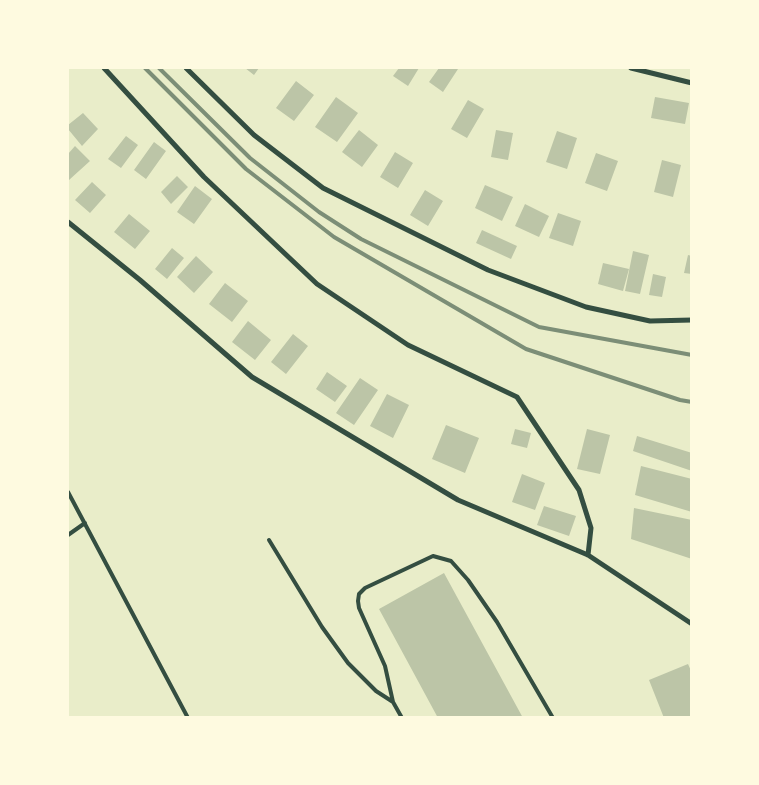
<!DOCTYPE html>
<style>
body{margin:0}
#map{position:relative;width:759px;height:785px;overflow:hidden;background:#e9edc9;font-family:Ubuntu,sans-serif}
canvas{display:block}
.frame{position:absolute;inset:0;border:69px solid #fefae0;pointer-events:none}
</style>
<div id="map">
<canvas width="759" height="785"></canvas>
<div class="frame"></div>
</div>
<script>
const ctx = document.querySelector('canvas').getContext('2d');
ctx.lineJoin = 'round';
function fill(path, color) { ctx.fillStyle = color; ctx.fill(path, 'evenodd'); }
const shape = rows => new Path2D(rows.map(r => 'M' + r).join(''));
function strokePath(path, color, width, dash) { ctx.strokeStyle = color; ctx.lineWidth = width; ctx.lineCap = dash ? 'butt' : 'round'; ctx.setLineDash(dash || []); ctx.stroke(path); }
const building = shape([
 [245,68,259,68,254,75],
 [399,68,419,68,408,86,393,76],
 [439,68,458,69,443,92,429,82],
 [296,81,314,95,294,121,276,108],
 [336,97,358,113,337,142,315,127],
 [655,97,689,103,685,124,651,118],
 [468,100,484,109,467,138,451,129],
 [83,113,98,129,82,146,68,129,68,125],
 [359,130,378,145,362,167,342,152],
 [496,130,513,133,508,160,491,157],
 [557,131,577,138,567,169,546,162],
 [126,136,138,145,121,168,108,159],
 [154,142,166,151,146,179,134,170],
 [75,146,90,161,69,180,68,178,68,154],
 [395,152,413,163,398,188,380,177],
 [596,153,618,161,607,191,585,183],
 [662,160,681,165,673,197,654,192],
 [177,176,188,187,171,204,161,192],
 [92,182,106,195,90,213,75,200],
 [485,185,513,197,502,221,475,208],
 [195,186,212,199,194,224,177,212],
 [425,190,443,201,428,226,410,215],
 [525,204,549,216,539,237,515,226],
 [558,213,581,221,573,246,549,238],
 [129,214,150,231,135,249,114,232],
 [482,230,517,246,511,259,476,243],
 [172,248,184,258,167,279,155,269],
 [633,251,649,255,640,294,625,291],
 [688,255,692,256,692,274,684,273],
 [196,256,213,272,194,293,177,277],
 [603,263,629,269,623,291,598,284],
 [653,274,666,277,662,297,649,295],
 [225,283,248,301,232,322,209,304],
 [248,321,271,340,255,360,232,342],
 [293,334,308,346,286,374,271,362],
 [327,372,347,386,335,402,316,389],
 [360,378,378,390,354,425,336,413],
 [387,394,409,405,393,438,370,426],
 [446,425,479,438,465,473,432,459],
 [515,429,531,433,527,448,511,444],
 [587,429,610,435,600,474,577,469],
 [637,436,692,453,692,471,633,451],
 [641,466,692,479,692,512,635,495],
 [522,474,545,483,535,510,512,502],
 [544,506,576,516,569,536,537,525],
 [634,508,692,520,692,559,631,539],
 [444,573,523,718,438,718,379,609],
 [688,664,692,673,692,718,664,718,649,680]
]);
const service = shape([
 [68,492,188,718],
 [68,535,85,523],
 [269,540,322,627,348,663,376,691,393,702],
 [402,718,393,702,385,666,359,608,358,601,359,594,365,588,433,556,451,561,468,580,497,622,553,718]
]);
const minor = shape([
 [104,68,204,177,317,284,408,345,517,397,579,490,591,528,588,555],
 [186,68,254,135,323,188,488,270,586,307,650,321,692,320],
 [631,68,692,83],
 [68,222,140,280,252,377,458,500,588,555,692,624]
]);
const rail = shape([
 [145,68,246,169,334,237,526,349,680,400,692,402],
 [159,68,250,158,319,212,361,239,539,327,692,355]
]);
fill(building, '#bcc5a7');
strokePath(service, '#344e41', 4);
strokePath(minor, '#344e41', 5);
strokePath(rail, '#7c8e77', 4);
</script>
